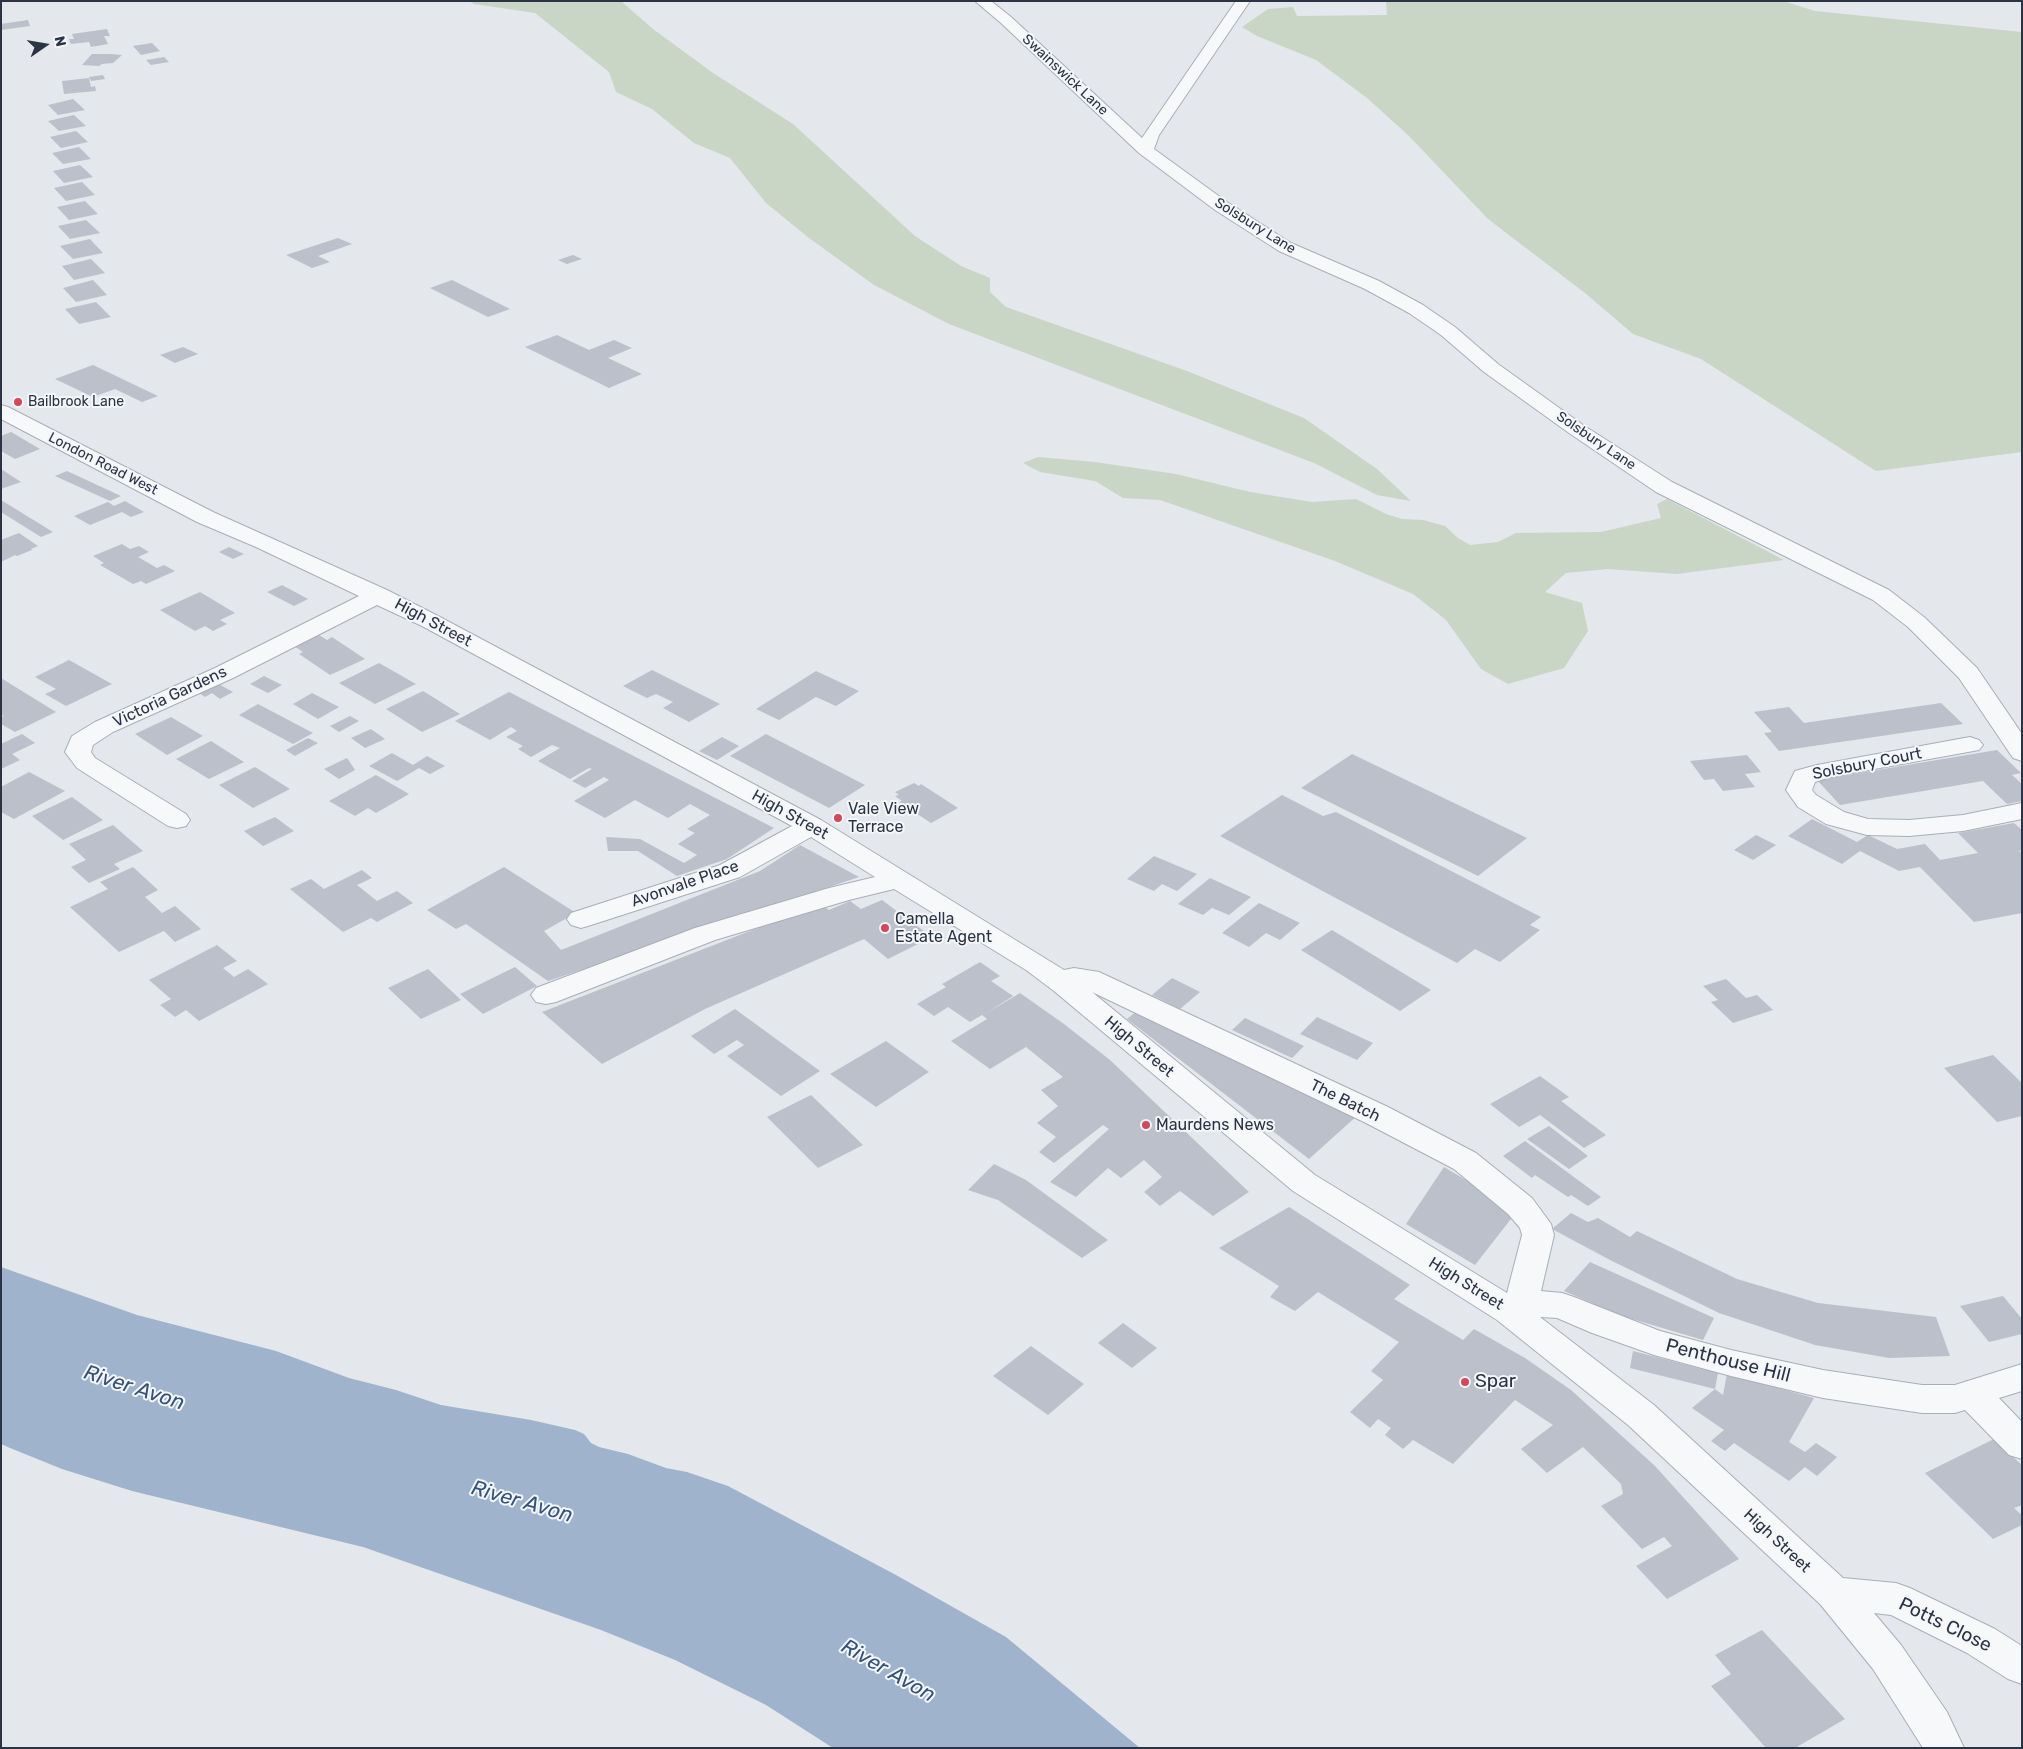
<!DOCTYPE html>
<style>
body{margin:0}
#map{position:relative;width:2023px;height:1749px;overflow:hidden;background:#e4e7ec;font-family:Rubik,sans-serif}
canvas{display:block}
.frame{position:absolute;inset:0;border:2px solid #2b3445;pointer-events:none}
.north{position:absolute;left:20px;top:20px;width:50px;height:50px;-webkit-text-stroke:4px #f4f6f9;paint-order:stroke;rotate:77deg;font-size:14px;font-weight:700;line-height:20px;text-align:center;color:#2b3445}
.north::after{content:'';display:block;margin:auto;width:18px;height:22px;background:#2b3445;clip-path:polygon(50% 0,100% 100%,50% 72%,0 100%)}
</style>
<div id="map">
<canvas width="2023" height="1749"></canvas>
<div class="frame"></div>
<div class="north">N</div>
</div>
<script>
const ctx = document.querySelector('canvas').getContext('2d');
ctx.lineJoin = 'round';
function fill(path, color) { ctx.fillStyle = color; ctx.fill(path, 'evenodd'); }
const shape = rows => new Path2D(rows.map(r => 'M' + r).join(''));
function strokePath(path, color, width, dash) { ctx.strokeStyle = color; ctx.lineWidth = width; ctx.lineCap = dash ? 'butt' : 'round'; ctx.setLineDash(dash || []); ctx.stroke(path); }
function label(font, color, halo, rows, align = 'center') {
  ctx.font = font + ' Rubik,sans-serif'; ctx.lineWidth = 4; ctx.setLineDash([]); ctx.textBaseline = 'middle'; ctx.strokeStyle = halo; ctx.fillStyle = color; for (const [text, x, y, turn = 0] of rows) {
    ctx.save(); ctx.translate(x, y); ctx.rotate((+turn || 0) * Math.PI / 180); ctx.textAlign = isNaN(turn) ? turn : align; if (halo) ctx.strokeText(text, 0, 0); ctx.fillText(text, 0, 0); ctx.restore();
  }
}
const green = shape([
 [469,1,621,1,653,29,713,73,793,124,915,236,961,266,990,278,990,292,1006,307,1187,371,1304,418,1377,469,1411,501,1377,495,1314,463,949,324,874,285,809,238,766,203,730,158,694,143,652,109,616,92,609,72,535,13,474,4],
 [1386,1,1783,1,1815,11,2022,32,2022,452,1876,471,1701,359,1633,334,1585,293,1488,219,1408,135,1367,98,1316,60,1257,36,1242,27,1268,9,1293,7,1297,16,1387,15],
 [1038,457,1095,462,1176,474,1250,492,1312,502,1356,499,1386,514,1402,519,1423,520,1445,526,1458,538,1470,545,1498,542,1516,533,1601,532,1661,518,1657,504,1667,499,1784,560,1677,574,1608,569,1566,573,1545,592,1582,603,1588,631,1564,668,1508,684,1481,669,1446,620,1413,594,1335,561,1160,500,1123,498,1095,481,1040,472,1023,463]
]);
const water = shape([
 [1,1267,137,1315,276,1351,349,1378,396,1390,441,1405,531,1420,575,1430,584,1434,591,1443,599,1447,628,1454,666,1468,687,1472,728,1486,896,1575,1006,1637,1140,1748,833,1748,766,1705,675,1660,601,1630,363,1547,132,1491,62,1469,10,1448,1,1444]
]);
const building = shape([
 [28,20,30,26,1,30,1,24],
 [107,29,110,36,104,36,108,44,91,47,89,42,71,44,69,39,74,39,72,34],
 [152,43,160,51,141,55,133,46],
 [92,54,111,54,122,55,113,63,102,64,99,66,82,65],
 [164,57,169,62,151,65,146,60],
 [103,75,105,79,91,81,89,77],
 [89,78,91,87,95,86,96,91,64,94,62,81],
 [73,99,85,110,58,115,48,105],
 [74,115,86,126,59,131,48,121],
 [76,131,88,142,61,148,50,137],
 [79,147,91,159,63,164,52,153],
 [80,165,93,177,64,183,53,171],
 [82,182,95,195,66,201,54,188],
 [85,201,98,214,69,220,57,207],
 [86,220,100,233,70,239,58,226],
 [338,238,352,244,318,256,330,262,312,268,286,255],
 [90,239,103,253,73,259,60,246],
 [573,255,582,259,567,264,558,260],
 [91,259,105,273,74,280,62,266],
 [93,280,107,295,76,302,63,288],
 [452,280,510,309,488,317,430,288],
 [96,302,111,317,79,324,65,309],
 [557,335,589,350,614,340,632,348,608,358,642,374,609,388,525,347],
 [183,347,198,354,175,363,160,355],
 [93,365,158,396,142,402,115,389,93,397,55,379],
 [11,432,40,449,15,459,1,451,1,436],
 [1,469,21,482,1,489],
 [67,471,121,496,110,501,55,476],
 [1,500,53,532,41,537,1,512],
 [125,501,144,512,131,517,122,512,90,525,74,516,108,502,114,506],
 [19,533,38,546,31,549,32,550,17,556,15,555,1,562,1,540],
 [122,544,130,549,139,546,149,552,138,557,157,568,164,565,175,571,146,584,141,581,133,584,100,565,104,563,93,556],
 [229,547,244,554,233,559,219,552],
 [282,585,308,599,294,606,267,592],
 [200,592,235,613,220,620,227,624,213,631,205,626,195,631,160,610],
 [319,635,327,640,332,637,365,659,330,675,299,654,303,652,294,646],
 [69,660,112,684,66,706,45,694,56,689,35,677],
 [379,663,416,684,375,704,339,683],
 [652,670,720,704,689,722,663,708,673,702,656,694,647,698,623,686],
 [816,671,859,691,836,706,816,697,779,720,756,709],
 [264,676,282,685,268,693,250,684],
 [1,678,56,712,15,732,1,724,1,717,4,716,1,714],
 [215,682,233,692,220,699,212,693,205,697,196,691],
 [423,691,460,714,422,732,386,709],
 [509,692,774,828,727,859,677,876,638,851,608,851,606,837,640,839,684,863,697,855,678,844,695,833,687,829,710,815,690,804,668,818,635,800,605,818,574,801,609,780,604,777,585,788,572,781,592,769,589,768,570,779,538,761,560,748,552,745,531,757,518,749,523,746,506,737,517,731,511,727,490,740,455,721],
 [312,693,339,707,318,719,293,704],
 [1941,703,1963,724,1779,751,1764,733,1772,732,1754,712,1789,707,1804,723],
 [258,704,313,733,293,744,239,715],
 [350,716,359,721,339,732,330,726],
 [171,717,203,736,167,755,135,734],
 [371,729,385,739,365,748,351,738],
 [22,734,35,743,12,754,20,760,1,769,1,744],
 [766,734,865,785,829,808,730,756],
 [722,737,739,746,717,760,699,751],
 [308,738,318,743,295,756,286,750],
 [211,741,244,762,209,779,176,759],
 [1997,750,2021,773,2012,775,2022,784,2022,801,2007,804,1983,781,1840,805,1817,780],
 [392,753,413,765,427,756,445,766,430,774,419,768,397,781,369,766],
 [1352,754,1527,838,1478,876,1301,788],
 [1747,755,1761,772,1745,774,1755,787,1723,791,1714,779,1704,780,1690,761],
 [347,758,355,770,339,779,324,769],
 [255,767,290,789,253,808,219,785],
 [29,772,65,791,14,819,1,812,1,787],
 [376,775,409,794,376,813,368,808,355,816,329,801],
 [914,783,919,786,921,784,958,808,931,823,899,802,902,801,895,796,899,795,895,792],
 [1282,795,1323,816,1336,812,1541,917,1530,925,1540,930,1500,962,1475,949,1457,963,1220,836],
 [72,797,103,820,63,840,32,816],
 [275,817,294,831,263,846,244,831],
 [1812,819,1857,842,1868,835,1897,849,1925,844,1940,860,1978,853,1958,833,2014,823,2022,830,2022,850,2019,851,2022,853,2022,913,1974,922,1920,867,1899,871,1860,851,1842,864,1788,836],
 [113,825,143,851,114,864,120,869,89,883,71,867,86,860,69,844],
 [1756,835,1776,845,1753,860,1734,850],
 [800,845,859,877,548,981,466,924,456,929,427,910,504,867,576,913,544,931,561,950,760,871],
 [1154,856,1197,874,1177,891,1162,884,1154,891,1127,879],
 [133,867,158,890,145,897,162,913,175,906,201,929,175,942,164,931,119,952,70,907,108,889,100,882],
 [362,870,372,878,357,885,377,901,397,891,413,903,377,922,371,918,343,932,290,889,311,879,324,889],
 [1210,878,1251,897,1229,915,1212,908,1203,915,1178,904],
 [882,900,932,937,888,959,864,939,705,1009,602,1064,542,1012,809,908,823,906,829,910,850,901,861,909],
 [1259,903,1300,923,1280,940,1266,933,1249,947,1222,933],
 [1332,930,1431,990,1400,1011,1301,950],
 [217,945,237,961,223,968,234,977,248,969,268,984,199,1021,186,1010,175,1017,160,1005,171,999,149,980],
 [980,962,1000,976,991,981,1013,996,985,1014,1020,993,1064,1024,1110,1060,1249,1192,1213,1216,1180,1191,1160,1206,1144,1192,1162,1177,1144,1160,1121,1178,1108,1168,1076,1197,1050,1182,1109,1129,1103,1125,1054,1163,1039,1152,1056,1137,1037,1123,1058,1106,1041,1090,1063,1077,1026,1047,990,1069,951,1041,987,1019,982,1015,970,1022,948,1007,934,1016,917,1004,946,987,942,984],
 [515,967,537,986,483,1014,460,994],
 [428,969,461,1000,421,1019,388,988],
 [1172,978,1200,992,1180,1009,1152,995],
 [1726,979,1746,998,1757,995,1773,1010,1733,1023,1711,1002,1718,1000,1703,986],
 [735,1009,820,1071,781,1096,727,1056,744,1045,737,1040,714,1054,691,1036],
 [1137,1011,1359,1114,1309,1159,1127,1019],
 [1317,1017,1373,1043,1357,1060,1300,1034],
 [1245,1018,1304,1046,1292,1058,1232,1030],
 [886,1041,929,1072,876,1107,830,1074],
 [1993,1055,2022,1083,2022,1116,1997,1122,1944,1068],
 [1540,1076,1569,1097,1561,1101,1606,1135,1584,1148,1540,1115,1519,1127,1490,1104],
 [811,1095,863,1145,818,1168,767,1117],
 [1549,1126,1588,1156,1569,1169,1527,1139],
 [1525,1141,1601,1197,1588,1206,1571,1195,1568,1197,1535,1175,1532,1178,1503,1156],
 [994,1164,1026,1180,1108,1240,1082,1258,998,1200,968,1190],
 [1444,1167,1481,1189,1514,1215,1475,1265,1406,1224],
 [1289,1207,1410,1285,1394,1299,1463,1340,1474,1329,1525,1358,1571,1390,1655,1466,1739,1559,1667,1599,1636,1566,1672,1546,1664,1537,1642,1549,1601,1506,1623,1494,1621,1484,1583,1447,1547,1473,1521,1449,1553,1425,1515,1400,1453,1464,1413,1440,1403,1449,1385,1435,1391,1428,1378,1419,1370,1428,1350,1412,1383,1380,1371,1371,1399,1342,1318,1292,1295,1311,1270,1297,1279,1286,1219,1248],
 [1571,1213,1588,1222,1598,1218,1630,1237,1637,1231,1737,1279,1818,1303,1936,1317,1950,1356,1889,1358,1815,1345,1719,1313,1612,1261,1552,1229],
 [1590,1262,1714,1318,1703,1340,1622,1316,1564,1291],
 [2003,1296,2022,1319,2022,1334,1989,1342,1960,1306],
 [1123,1323,1157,1348,1132,1368,1098,1343],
 [1031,1346,1084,1384,1048,1415,993,1376],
 [1633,1351,1718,1373,1715,1389,1630,1368],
 [1727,1374,1814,1398,1789,1442,1805,1452,1816,1443,1837,1457,1817,1476,1805,1467,1789,1481,1734,1443,1725,1451,1711,1441,1724,1430,1692,1408,1715,1389,1723,1395],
 [1994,1439,2022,1465,2022,1505,2014,1508,2022,1515,2022,1525,1993,1539,1925,1473],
 [1762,1630,1845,1719,1795,1748,1766,1748,1711,1686,1731,1674,1715,1655]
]);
const minor = shape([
 [975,1,991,1,1011,17,1142,138,1236,1,1250,1,1159,135,1154,149,1227,202,1291,243,1379,281,1423,305,1455,327,1498,364,1583,425,1672,482,1889,590,1924,617,1977,668,2022,734,2022,761,2013,758,1959,678,1908,627,1873,600,1656,492,1569,433,1484,372,1441,335,1409,313,1365,289,1279,251,1215,210,1139,153,1001,23,975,1],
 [1,405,8,407,213,512,387,590,438,616,821,820,1064,970,1074,968,1099,972,1388,1107,1476,1153,1532,1198,1551,1224,1554,1235,1541,1291,1562,1293,1574,1297,1660,1331,1731,1350,1823,1370,1922,1385,1955,1385,2022,1364,2022,1391,1999,1398,2022,1422,2022,1459,2009,1455,1965,1410,1955,1413,1922,1413,1823,1398,1731,1376,1654,1355,1592,1333,1557,1318,1540,1317,1654,1405,1843,1578,1896,1583,1910,1588,1995,1629,2022,1646,2022,1684,2008,1679,1967,1653,1891,1615,1874,1613,1901,1645,1947,1712,1964,1748,1923,1748,1873,1669,1820,1604,1628,1425,1497,1320,1293,1191,1054,991,1026,970,894,889,849,900,715,940,556,1002,546,1004,536,1002,531,995,536,988,695,928,829,888,875,877,811,837,740,877,591,925,581,928,571,925,567,919,571,913,720,865,792,826,422,626,377,605,233,678,113,732,93,745,91,752,95,758,186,814,190,820,186,826,177,828,168,826,77,768,65,752,72,736,95,722,215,668,359,596,256,547,197,522,1,419,1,405],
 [1092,992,1366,1123,1454,1169,1508,1214,1520,1228,1522,1235,1507,1293,1315,1175,1092,992],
 [1970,737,1979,740,1983,745,1979,750,1830,777,1815,782,1812,790,1816,795,1844,812,1868,819,1909,820,1963,815,2022,803,2022,819,1963,831,1909,836,1867,835,1826,824,1798,807,1786,790,1795,771,1817,765,1970,737]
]);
const markers = [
 [18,402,5,"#d1495b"],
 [838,818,5,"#d1495b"],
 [885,928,5,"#d1495b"],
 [1146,1125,5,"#d1495b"],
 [1465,1382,5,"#d1495b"]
];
const farStreetnames = [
 ["Swainswick Lane",1065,75,43],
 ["Solsbury Lane",1255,226,32],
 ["Solsbury Lane",1596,441,34],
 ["London Road West",103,464,27]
];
const farPoinames = [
 ["Bailbrook Lane",28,402]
];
const streetNames = [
 ["High Street",433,623,28],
 ["Victoria Gardens",170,697,-25],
 ["Solsbury Court",1867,764,-11],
 ["High Street",790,815,29],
 ["Avonvale Place",685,884,-19],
 ["High Street",1139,1047,40],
 ["The Batch",1345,1101,26],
 ["High Street",1466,1284,32],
 ["High Street",1777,1541,43]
];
const poiNames = [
 ["Vale View",848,809],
 ["Terrace",848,827],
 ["Camella",895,919],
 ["Estate Agent",895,937],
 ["Maurdens News",1156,1125]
];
const nearStreetnames = [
 ["Penthouse Hill",1728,1361,14],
 ["Potts Close",1945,1625,26]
];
const nearPoinames = [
 ["Spar",1475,1382]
];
const nearWaternames = [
 ["River Avon",134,1388,18],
 ["River Avon",522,1502,16],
 ["River Avon",888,1671,30]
];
fill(green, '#c9d6c5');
fill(water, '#9fb4cc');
fill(building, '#bbc0ca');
strokePath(minor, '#a9aeb7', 2);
fill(minor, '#f7f8fa');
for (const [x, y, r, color] of markers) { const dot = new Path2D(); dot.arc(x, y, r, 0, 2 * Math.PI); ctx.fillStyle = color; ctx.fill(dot); strokePath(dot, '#f4f6f9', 2); }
label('14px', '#2b3445', '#f4f6f9', farStreetnames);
label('14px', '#2b3445', '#f4f6f9', farPoinames, 'left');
label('16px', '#2b3445', '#f4f6f9', streetNames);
label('16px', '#2b3445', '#f4f6f9', poiNames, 'left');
label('19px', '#2b3445', '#f4f6f9', nearStreetnames);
label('19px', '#2b3445', '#f4f6f9', nearPoinames, 'left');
label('italic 21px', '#34527a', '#f4f6f9', nearWaternames);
</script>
